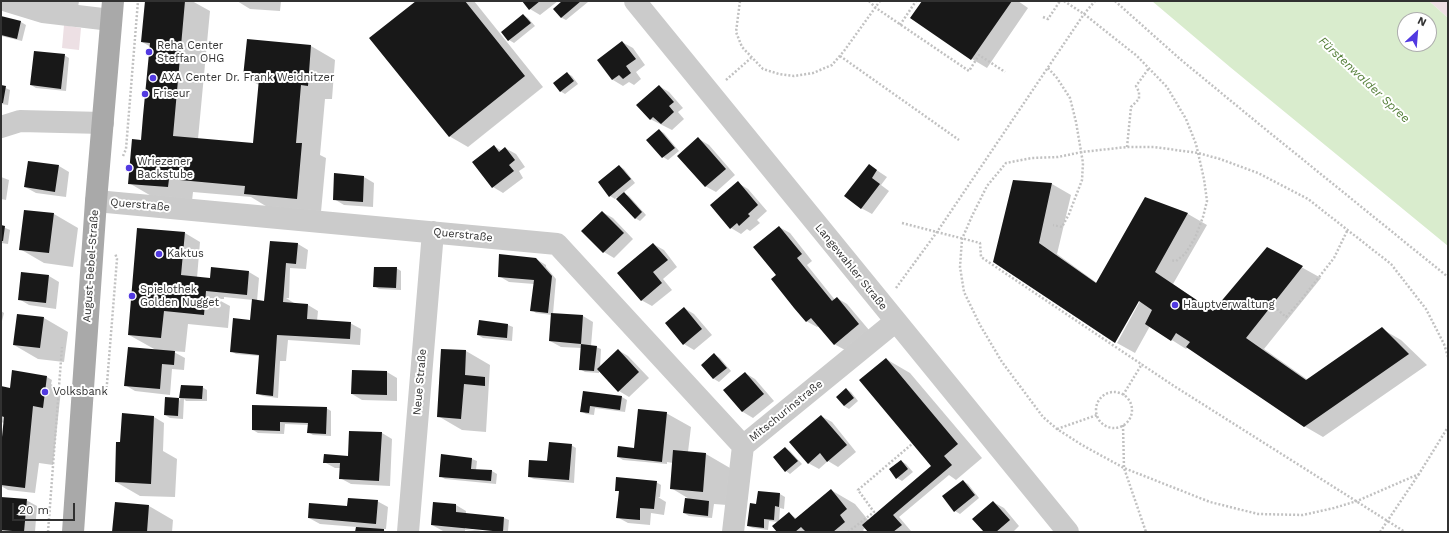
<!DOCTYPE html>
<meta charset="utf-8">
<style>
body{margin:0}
#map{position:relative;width:1449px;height:533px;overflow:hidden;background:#fff;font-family:"Work Sans",sans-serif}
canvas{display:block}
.frame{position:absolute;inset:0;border:2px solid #313131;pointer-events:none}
.north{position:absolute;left:1397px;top:12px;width:40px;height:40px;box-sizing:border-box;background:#fff;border:1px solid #adadad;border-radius:50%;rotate:26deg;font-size:11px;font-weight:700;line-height:16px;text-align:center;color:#313131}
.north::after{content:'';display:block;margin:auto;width:14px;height:18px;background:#523ae1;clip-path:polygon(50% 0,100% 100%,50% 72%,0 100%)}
.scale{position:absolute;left:12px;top:503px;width:63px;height:18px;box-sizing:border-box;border:2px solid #313131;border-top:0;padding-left:5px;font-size:12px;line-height:14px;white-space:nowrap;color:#313131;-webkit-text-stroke:3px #fff;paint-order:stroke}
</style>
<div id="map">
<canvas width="1449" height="533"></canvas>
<div class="frame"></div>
<div class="north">N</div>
<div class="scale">20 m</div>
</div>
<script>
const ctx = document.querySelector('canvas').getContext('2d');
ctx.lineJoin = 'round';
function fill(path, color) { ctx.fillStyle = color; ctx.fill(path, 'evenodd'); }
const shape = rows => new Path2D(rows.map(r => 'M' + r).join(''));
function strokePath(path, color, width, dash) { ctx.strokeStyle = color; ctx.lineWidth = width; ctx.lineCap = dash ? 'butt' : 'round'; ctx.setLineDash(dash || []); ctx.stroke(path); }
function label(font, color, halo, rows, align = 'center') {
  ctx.font = font + ' "Work Sans",sans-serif'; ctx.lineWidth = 4; ctx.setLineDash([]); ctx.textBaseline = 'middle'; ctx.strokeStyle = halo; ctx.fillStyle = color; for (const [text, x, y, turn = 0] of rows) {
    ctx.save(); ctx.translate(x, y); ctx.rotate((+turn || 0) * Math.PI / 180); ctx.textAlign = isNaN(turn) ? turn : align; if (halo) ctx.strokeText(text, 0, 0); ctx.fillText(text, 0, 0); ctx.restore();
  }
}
const green = shape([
 [1429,1,1448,1,1448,18],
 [64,25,81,28,79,50,62,48]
]);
const water = shape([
 [1152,1,1429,1,1448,18,1448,246,1230,67],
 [1405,20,1429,20,1429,44,1405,44]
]);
const shadow = shape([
 [42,1,79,1,78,8],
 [146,1,192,1,210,11,198,139,254,144,259,85,244,77,248,40,311,46,335,60,332,99,325,99,320,155,326,158,321,212,269,208,251,197,193,192,192,201,153,197,129,183,142,141,151,47,142,42],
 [237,1,281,1,280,11,250,9],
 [417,1,474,1,543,87,468,147,449,136],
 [523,1,558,1,540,15,530,9],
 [564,1,587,1,588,2,566,20,562,18,554,9],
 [923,1,1018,1,1028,8,987,68,972,59,911,18],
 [523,15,528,18,535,26,514,43,509,40],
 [1,17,21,22,26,25,22,41,1,36],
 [622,42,633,48,645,65,636,72,641,79,634,85,629,82,623,86,613,80,598,60],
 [64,55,69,58,66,91,36,88,31,85],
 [567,73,572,76,578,84,565,94,560,91],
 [1,86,10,90,8,105,1,104],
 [659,86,669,92,683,108,678,112,684,119,672,130,650,119],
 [659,130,664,133,679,151,668,160,663,157],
 [699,139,709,145,735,175,716,192,705,186],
 [494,146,502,151,505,148,516,154,525,167,519,171,523,178,503,193,493,187],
 [869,165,887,177,881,185,889,191,872,214,861,208],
 [59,166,69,172,66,197,36,193,25,187],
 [619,166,624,169,635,183,623,193,629,196,646,215,640,221,635,218,617,197,615,199,610,196],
 [1,177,9,180,6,200,1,199],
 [364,177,374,183,373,207,344,205,334,199],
 [1014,181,1052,184,1071,195,1057,254,1097,283,1146,199,1188,214,1207,225,1173,284,1214,312,1267,248,1321,278,1264,349,1308,380,1382,329,1401,340,1427,365,1323,437,1304,426,1188,347,1186,349,1150,326,1135,353,1117,343,1140,301,994,261],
 [738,183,748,189,767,211,757,220,760,223,750,231,747,229,741,234,731,228],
 [602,212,613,218,633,239,614,258,604,252],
 [54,214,78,228,73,267,44,263,20,249],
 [1,226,10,230,8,244,1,243],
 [779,227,790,233,812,261,807,265,835,300,837,298,847,304,869,330,845,350,834,344,819,326,817,327,806,321,778,275],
 [185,233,200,242,197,278,211,279,249,272,259,278,257,301,265,302,270,242,298,244,308,250,306,269,290,268,289,298,286,298,294,303,294,304,308,305,318,311,317,321,350,323,361,329,360,345,288,340,286,361,280,361,278,398,263,396,258,394,260,356,236,354,231,351,251,321,253,300,224,297,224,299,217,299,230,306,228,328,188,324,185,352,172,351,185,358,184,370,172,369,170,395,135,391,125,385,156,350,129,335],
 [653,244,664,250,677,267,663,279,672,290,652,306,641,300],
 [536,259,546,265,546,267,556,279,553,314,583,316,593,322,591,346,596,347,601,349,600,368,618,350,628,356,649,378,629,397,619,391,599,371,599,373,585,372,580,369,582,348,561,347,550,341,552,315,536,313,532,310,534,284,509,282,499,276],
 [396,268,401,271,401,290,379,289,374,286],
 [49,276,59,282,56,309,29,305,19,299],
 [684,308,694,314,712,335,694,350,684,344],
 [1,311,4,313,2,321,1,321],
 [44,318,68,332,64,362,38,359,14,345],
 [480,322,508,325,513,327,512,341,483,338,478,335],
 [466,351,490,365,486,432,462,430,438,416],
 [715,355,720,358,731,371,719,382,714,379,702,366],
 [886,359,910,373,982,458,956,480,949,475,899,517,911,531,910,532,870,532,866,527,863,530,865,532,807,532,806,530,803,532,778,532,789,513,797,519,831,490,855,504,869,521,933,466],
 [353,371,387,372,397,378,397,401,362,400,352,394],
 [745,373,755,379,774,401,753,418,743,412,725,390],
 [47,377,52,380,51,384,61,390,53,465,39,463,35,493,8,490,1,486,1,456,4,423,1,422,1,387,10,389],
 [181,386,202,387,207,390,207,401,186,401,184,399,183,419,170,418,165,415,166,398,179,399,180,401],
 [846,389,851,392,858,401,849,409,844,406,837,397],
 [584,392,622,397,627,400,625,412,595,408,594,415,586,414,581,411],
 [326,408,331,411,331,436,313,435,308,432,308,425,285,424,284,434,258,433,253,430],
 [666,413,691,427,688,452,706,454,730,468,727,505,714,504,712,518,689,516,684,513,691,500,671,488,673,463,667,462,667,464,623,460,618,457,639,449],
 [123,414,154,417,164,423,163,451,177,459,175,497,140,496,116,482,124,443],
 [821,416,832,422,856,452,838,467,828,461,819,469,808,463],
 [382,433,392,439,390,486,351,484,340,478,341,468,335,468,324,462,349,457],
 [571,445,576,448,574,483,534,479,529,477],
 [785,448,790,451,802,464,790,474,786,471],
 [472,459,477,461,476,470,492,471,497,474,496,484,445,479,440,476],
 [901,461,906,464,913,472,902,481,897,478,890,470],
 [963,481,968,484,979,498,960,514,955,511],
 [656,482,661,485,660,497,658,497,666,502,664,515,651,513,650,525,628,523,617,517,620,492,616,490],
 [758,492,780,494,785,497,784,509,780,508,779,522,769,521,768,530,753,528,748,526,757,505],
 [1,498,26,500,37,506,35,532,1,532],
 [377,501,388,507,386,529,381,529,387,532,356,532,357,527,320,524,309,518],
 [993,502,1004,508,1019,526,1013,532,985,532],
 [456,505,466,511,466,514,504,518,509,520,508,531,465,527,465,529,492,532,465,530,465,532,443,531,432,525],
 [149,506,173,520,172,532,113,532]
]);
const building = shape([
 [145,1,185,1,173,136,253,143,259,79,243,77,247,39,311,45,308,86,301,85,296,143,302,143,297,199,244,194,245,186,169,179,168,187,128,184,132,139,141,140,143,116,150,43,141,42],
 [416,1,465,1,525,76,449,137,369,38],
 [522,1,540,1,529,10],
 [562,1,581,1,561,18,553,9],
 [922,1,1012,1,971,60,910,18],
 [523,14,531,23,508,41,501,32],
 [1,16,21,21,17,39,1,35],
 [622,41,636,59,626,66,631,73,623,79,619,75,612,80,597,60],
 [34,51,65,54,61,89,30,85],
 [567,72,574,81,560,92,553,83],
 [1,85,6,86,3,103,1,103],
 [659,85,674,102,669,106,674,112,661,124,653,117,650,120,636,105],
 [659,129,675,148,662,158,646,140],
 [698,137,726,169,705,187,677,156],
 [494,145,499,152,505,147,515,160,509,165,514,171,492,188,472,162],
 [28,161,59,165,55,192,24,187],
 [869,164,877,170,872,178,880,184,861,209,844,196],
 [619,165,631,179,609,197,598,182],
 [334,173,364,176,363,202,333,200],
 [1013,180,1052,183,1039,243,1096,283,1145,197,1188,213,1155,272,1213,311,1267,247,1303,266,1246,338,1306,380,1382,327,1409,354,1304,427,1186,347,1190,342,1176,333,1171,341,1145,324,1152,310,1139,301,1115,343,993,262],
 [738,181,758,205,748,214,750,216,739,226,737,223,730,229,710,205],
 [624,192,642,212,635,219,616,199],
 [24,210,54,213,49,253,19,250],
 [602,211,624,233,603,253,581,231],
 [1,225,5,226,3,241,1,241],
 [779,226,802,254,797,258,832,301,837,297,859,324,834,345,811,318,806,322,794,308,771,279,776,275,753,247],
 [137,228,185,232,181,275,210,278,211,267,249,271,247,295,206,291,204,315,164,311,161,338,128,335],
 [270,241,298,243,296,264,286,263,283,302,308,304,307,319,351,322,350,339,277,335,273,396,256,394,259,355,230,352,233,318,250,320,252,299,264,301],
 [653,243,668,260,653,272,662,283,641,301,617,273],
 [499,254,536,258,552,276,548,313,530,311,534,280,498,277],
 [374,267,397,267,396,288,373,287],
 [21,272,49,275,46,303,18,300],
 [684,307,702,329,683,345,665,323],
 [551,313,583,315,581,344,549,341],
 [17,314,44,317,40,348,13,345],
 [479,320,508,324,507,338,477,335],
 [581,344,597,346,594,371,579,370],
 [128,347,175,351,174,365,162,364,160,389,124,386],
 [441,349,466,350,465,375,485,377,485,386,464,384,461,419,437,417],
 [618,349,639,372,618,392,597,369],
 [714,353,727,368,713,379,701,365],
 [886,358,958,444,944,456,952,465,893,515,902,525,893,532,868,532,862,525,931,466,859,380],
 [12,370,47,376,43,408,33,406,25,488,1,485,1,447,4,417,1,416,1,386,10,388],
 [352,370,387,371,387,395,351,394],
 [745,372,764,394,742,412,723,390],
 [181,385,203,386,202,399,179,398],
 [846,388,854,398,844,406,836,397],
 [583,391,622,396,620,410,590,406,589,413,580,412],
 [165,397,179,398,178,416,164,415],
 [252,405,327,407,326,434,307,433,308,423,280,422,280,431,252,430],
 [638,409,667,412,662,462,617,457,618,446,634,448],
 [122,413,154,416,151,484,115,482,116,442,120,442],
 [821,415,847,445,827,462,820,453,808,464,789,442],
 [349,431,382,432,379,481,339,479,340,463,323,463,324,454,348,456],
 [549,442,572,444,569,480,528,477,529,460,547,461],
 [785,447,798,461,785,472,773,457],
 [673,450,706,453,703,492,670,489],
 [441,454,472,458,471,469,492,470,491,481,439,477],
 [901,460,908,469,896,479,889,469],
 [616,477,657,481,654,509,640,508,640,520,616,518,619,491,615,491],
 [963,480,975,495,954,512,942,496],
 [831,489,847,509,840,515,845,522,833,532,806,532,801,527,795,532,777,532,772,526,789,512,795,519],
 [758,491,780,493,779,507,775,506,774,520,764,519,764,528,747,526,750,503,756,504],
 [1,497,27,499,24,532,1,530],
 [348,498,378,500,376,524,308,518,309,503,347,506],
 [685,498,709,501,708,516,683,513],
 [993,501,1010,520,996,532,984,532,972,519],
 [115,502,149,505,147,532,112,532],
 [433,502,456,504,456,512,504,517,503,532,431,525],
 [356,527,384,529,384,532,355,532]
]);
const path = shape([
 [740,1,736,32,742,47,763,69,779,74,794,76,813,73,832,65,844,51,880,1],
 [869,1,876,8,969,71,979,55,1005,72],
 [1064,1,1084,14,1137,56,1167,87,1186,119,1196,144,1204,179,1207,201,1203,217,1195,238,1185,254,1176,261,1170,260],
 [1115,1,1180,59,1259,124,1448,277],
 [1043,17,1048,19,1060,1],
 [900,25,916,1],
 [840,56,959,140],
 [1048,68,1057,78,1070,98,1076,122,1083,163,1082,180,1069,214,1062,227,1053,225],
 [726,80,751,58],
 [1127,147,1131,107,1139,99,1139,92,1136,86,1149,68],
 [123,156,126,149,138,1],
 [902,223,980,243,981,257,1174,386,1405,532],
 [896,288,937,232,1084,14,1095,1],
 [1277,309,1286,317,1301,300,1334,258,1348,229],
 [1448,357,1444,344,1426,309,1391,264,1308,199,1258,173,1220,159,1198,153,1154,147,1127,147,1082,152,1058,157,1032,158,1006,163,987,186,972,216,962,239,960,267,964,292,980,325,1002,362,1043,417,1057,429,1082,445,1124,468,1210,502,1258,514,1303,515,1334,508,1357,501,1419,474,1448,427],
 '1096 410a18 18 0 1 1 36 0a18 18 0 1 1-36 0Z',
 [1123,395,1142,364],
 [106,396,117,259,115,253],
 [1123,425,1124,468,1146,532],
 [1057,429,1097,415],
 [48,532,62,347],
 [848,532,874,512,858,490,912,444],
 [1380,532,1419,474]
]);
const minor = shape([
 [7,1,43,12,111,20],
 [635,1,1068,532],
 [1,127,20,121,103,123],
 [96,201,557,244,743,446],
 [408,532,433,232],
 [733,532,743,446,896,321]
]);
const major = shape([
 [73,532,96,201,113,1]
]);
const markers = [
 [149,52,4,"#523ae1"],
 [153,78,4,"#523ae1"],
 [145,94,4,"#523ae1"],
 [129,168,4,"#523ae1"],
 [159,254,4,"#523ae1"],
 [132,296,4,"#523ae1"],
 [1175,305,4,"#523ae1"],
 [45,392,4,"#523ae1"]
];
const poiNames = [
 ["Reha Center",157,46],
 ["Steffan OHG",157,59],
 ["AXA Center Dr. Frank Weidnitzer",161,78],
 ["Friseur",153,94],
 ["Wriezener",137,162],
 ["Backstube",137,175],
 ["Kaktus",167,254],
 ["Spielothek",140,290],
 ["Golden Nugget",140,303],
 ["Hauptverwaltung",1183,305],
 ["Volksbank",53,392]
];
const streetNames = [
 ["Querstraße",140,205,5],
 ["Querstraße",463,235,6],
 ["August-Bebel-Straße",91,266,-86],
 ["Langewahler Straße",851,267,51],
 ["Neue Straße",420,382,-85],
 ["Mitschurinstraße",786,411,-39]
];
const waterNames = [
 ["Fürstenwalder Spree",1364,80,43]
];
fill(green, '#ede0e4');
fill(water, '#d9eccd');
fill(shadow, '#0003');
fill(building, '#181818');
strokePath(path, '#c1c1c1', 2.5, [2, 2]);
strokePath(minor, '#cbcbcb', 22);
strokePath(major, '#a9a9a9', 22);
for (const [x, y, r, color] of markers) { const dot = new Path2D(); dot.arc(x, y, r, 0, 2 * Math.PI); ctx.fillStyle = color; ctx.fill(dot); strokePath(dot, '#fff', 1.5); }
label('11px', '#313131', '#fff', poiNames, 'left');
label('11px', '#313131', '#fff', streetNames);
label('italic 12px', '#547f39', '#fff', waterNames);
</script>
